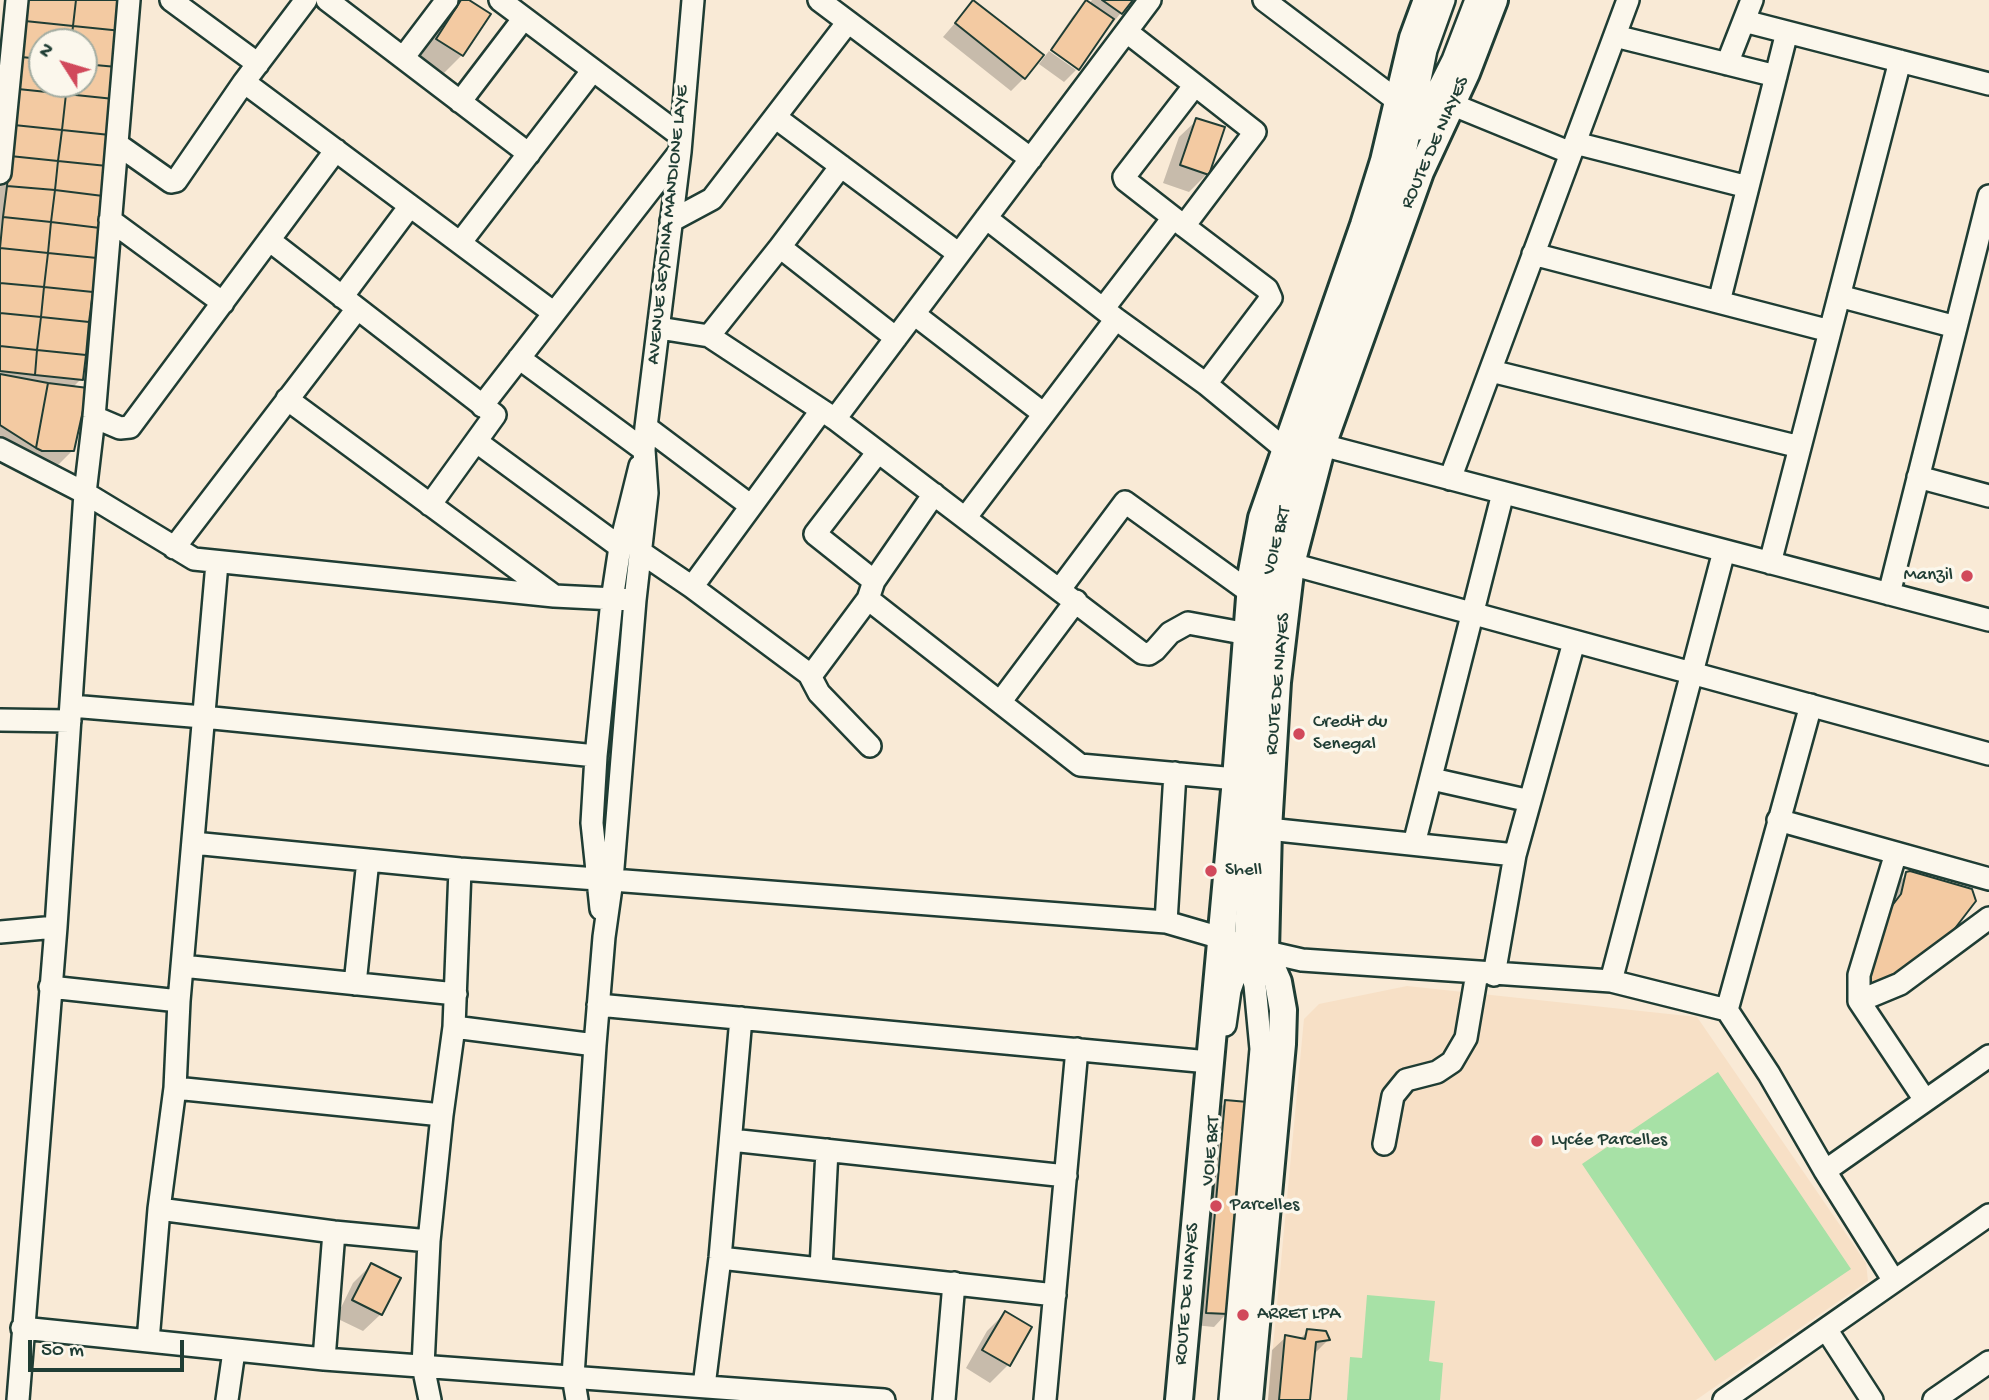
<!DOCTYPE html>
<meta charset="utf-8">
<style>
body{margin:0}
#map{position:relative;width:1989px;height:1400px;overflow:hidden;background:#f9ead6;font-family:"Gochi Hand",sans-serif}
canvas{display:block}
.north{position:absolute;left:28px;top:28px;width:70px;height:70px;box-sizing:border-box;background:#fbf7ec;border:2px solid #a3ada2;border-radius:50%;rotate:307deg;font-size:19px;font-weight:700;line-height:28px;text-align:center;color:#1f3d34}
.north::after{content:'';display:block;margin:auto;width:24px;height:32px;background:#d1495b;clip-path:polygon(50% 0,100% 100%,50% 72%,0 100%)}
.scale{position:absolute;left:28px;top:1340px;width:156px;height:32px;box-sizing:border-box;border:4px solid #1f3d34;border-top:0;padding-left:9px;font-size:21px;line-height:24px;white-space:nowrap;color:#1f3d34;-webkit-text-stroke:5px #fbf7ec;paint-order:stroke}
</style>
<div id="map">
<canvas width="1989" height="1400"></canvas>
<div class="north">N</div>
<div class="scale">50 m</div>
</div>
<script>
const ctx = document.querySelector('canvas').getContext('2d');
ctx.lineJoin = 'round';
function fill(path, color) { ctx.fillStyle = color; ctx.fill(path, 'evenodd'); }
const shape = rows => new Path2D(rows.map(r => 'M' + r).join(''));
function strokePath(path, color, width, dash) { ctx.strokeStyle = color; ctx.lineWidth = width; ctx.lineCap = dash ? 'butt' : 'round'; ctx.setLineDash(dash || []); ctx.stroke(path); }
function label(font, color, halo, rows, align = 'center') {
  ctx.font = font + ' "Gochi Hand",sans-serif'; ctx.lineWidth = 7; ctx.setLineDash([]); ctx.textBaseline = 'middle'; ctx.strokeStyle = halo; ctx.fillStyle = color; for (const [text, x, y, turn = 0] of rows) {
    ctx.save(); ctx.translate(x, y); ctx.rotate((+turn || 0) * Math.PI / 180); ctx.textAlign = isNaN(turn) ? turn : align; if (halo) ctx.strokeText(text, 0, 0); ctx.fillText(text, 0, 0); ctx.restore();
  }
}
const built = shape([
 [1407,986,1697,1017,1866,1263,1868,1281,1696,1400,1268,1400,1304,1019,1319,1004]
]);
const green = shape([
 [1718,1072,1851,1269,1715,1361,1582,1164],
 [1367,1295,1435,1301,1429,1361,1443,1363,1440,1400,1347,1400,1350,1357,1362,1358]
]);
const shadow = shape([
 [123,0,81,379,72,388,73,450,59,464,28,463,0,446,0,188,17,34],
 [42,42,84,42,84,84,42,84],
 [463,0,466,0,462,55,444,73,420,57,446,17],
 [1092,0,1131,0,1078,67,1051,48,1073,16,1086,3,1089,4],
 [974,1,1024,78,1011,91,943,37],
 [1049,51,1076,70,1064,82,1039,64],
 [1197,120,1207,174,1189,192,1163,183,1179,137],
 [1907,874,1974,901,1851,1001,1889,892],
 [1226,1102,1227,1313,1214,1327,1194,1325,1213,1115],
 [371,1265,381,1314,363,1331,336,1318,353,1283],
 [1005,1313,1030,1327,1008,1365,990,1383,966,1368,987,1331],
 [1308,1331,1328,1340,1315,1353,1308,1400,1268,1400,1272,1350,1286,1337,1299,1340]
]);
const building = shape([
 [27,0,76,0,73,26,25,21,27,0],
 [76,0,125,0,122,31,73,26,76,0],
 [461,0,469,0,491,14,463,56,436,39,461,0],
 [973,0,1044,55,1025,79,955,23,973,0],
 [1086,0,1114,19,1079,70,1051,50,1086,0],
 [1102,0,1133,0,1122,14,1102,0],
 [25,21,73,26,71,42,42,42,42,59,21,57,25,21],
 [73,26,122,31,117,67,84,64,84,42,71,42,73,26],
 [21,57,42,59,42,84,67,84,66,94,18,89,21,57],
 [84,64,117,67,114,99,66,94,67,84,84,84,84,64],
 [18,89,66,94,62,130,14,125,18,89],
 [66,94,114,99,110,135,62,130,66,94],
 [1196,118,1225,127,1209,175,1180,165,1196,118],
 [14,125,62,130,58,161,10,156,14,125],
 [62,130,110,135,107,166,58,161,62,130],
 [10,156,58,161,55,190,7,186,10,156],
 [58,161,107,166,103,196,55,190,58,161],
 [7,186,55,190,51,222,3,217,7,186],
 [55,190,103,196,100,228,51,222,55,190],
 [3,217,51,222,48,253,0,248,3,217],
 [51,222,100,228,97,258,48,253,51,222],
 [0,248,48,253,44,287,0,283,0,248],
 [48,253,97,258,93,292,44,287,48,253],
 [0,283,44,287,41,317,0,313,0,283],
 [44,287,93,292,89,322,41,317,44,287],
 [0,313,41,317,37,350,0,346,0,313],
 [41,317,89,322,86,355,37,350,41,317],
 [0,346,37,350,35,375,0,371,0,346],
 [37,350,86,355,83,380,35,375,37,350],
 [0,374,48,383,36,448,0,425,0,374],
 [48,383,88,388,74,451,42,451,36,448,48,383],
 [1910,871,1972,889,1976,901,1943,944,1887,986,1868,984,1891,907,1901,894,1906,872,1910,871],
 [1225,1100,1248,1102,1228,1314,1206,1313,1225,1100],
 [371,1263,401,1278,382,1315,352,1300,371,1263],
 [1005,1311,1032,1327,1010,1366,982,1350,1005,1311],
 [1307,1329,1326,1331,1330,1340,1316,1342,1310,1400,1279,1400,1285,1335,1305,1339,1307,1329]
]);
const minor = shape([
 [171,0,258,64],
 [327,0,529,154],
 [500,0,681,136],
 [819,0,1031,159],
 [1264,0,1399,102],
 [1744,21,1989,84],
 [1127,32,1195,85,1255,132,1184,226,1125,180,1124,177,1195,85],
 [1615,36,1776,76],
 [403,58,447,0],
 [1727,64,1752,0],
 [244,82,554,313],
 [460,102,524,18],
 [1451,104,1571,153],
 [775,117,959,254],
 [1418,129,1453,60,1476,0],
 [1575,143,1748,187],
 [117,144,171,182,176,181,244,82,306,0],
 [0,173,17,0],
 [986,218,1116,319,1206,384,1286,450],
 [110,220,223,303],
 [671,221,712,199,848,22],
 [1184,226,1267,289,1271,298,1206,384],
 [269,240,495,415,430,505],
 [460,243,593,70],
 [780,247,841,166],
 [1533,254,1830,331],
 [1839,296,1956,327],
 [342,297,410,206],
 [1719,302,1787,32],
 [1103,309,1173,218],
 [914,314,1044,414],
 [659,328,709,336,780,247,896,338],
 [709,336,835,419,1142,653,1149,654,1155,650,1170,633,1188,623,1248,634],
 [519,358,644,450],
 [1491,371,1800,447],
 [287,399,553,595],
 [482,406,678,154],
 [94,417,120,428,130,427,336,150],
 [835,419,1150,0],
 [646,427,751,506],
 [477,442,620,547],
 [1322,445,1989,620],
 [0,449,85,493,194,559,554,596,635,600],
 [1918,477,1989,496],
 [1450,479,1628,0],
 [966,517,1116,319],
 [174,548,357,309],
 [642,553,692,587,821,411],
 [1770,563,1900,61],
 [1291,564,1989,754],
 [874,581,934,494],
 [692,587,809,674,813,673,868,599,874,581,815,534,878,452],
 [1060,589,1125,502,1251,593],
 [1889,594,1989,196],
 [868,599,1080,765,1236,779],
 [809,674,819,693,870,746],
 [1001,701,1076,601],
 [71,706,203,717,596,756],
 [0,720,70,721],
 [1432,779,1530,801],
 [1778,820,1989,879],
 [1268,829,1515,855],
 [193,843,460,869,597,879],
 [1414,844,1503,493],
 [1896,853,1859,975,1859,1001,1925,1100],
 [612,880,1166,922,1221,938,1245,947,1302,960,1611,981,1727,1010,1769,1074,1825,1171,1894,1281],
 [601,909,592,823,596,756,612,600,620,547,640,466],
 [1166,922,1175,773],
 [0,932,56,927],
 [182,966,456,994],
 [1494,975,1515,855,1574,642],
 [1611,981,1724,551],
 [355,984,368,860],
 [50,987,179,1001],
 [1859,1001,1900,984,1989,918],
 [598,1005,1209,1062],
 [1727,1010,1811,705],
 [1225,1025,1230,990,1245,947,1259,658,1269,569,1284,512,1311,425,1365,275,1405,153,1426,50,1444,0],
 [454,1027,595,1045],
 [175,1088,442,1115],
 [731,1140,1066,1176],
 [1384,1144,1393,1096,1406,1080,1437,1072,1452,1062,1466,1038,1477,973],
 [1825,1171,1989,1056],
 [159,1209,334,1232,429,1241],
 [720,1258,1055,1295],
 [821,1269,827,1150],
 [22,1328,324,1359,884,1400],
 [1826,1329,1872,1400],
 [148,1341,159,1209,175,1088,179,1001,217,563],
 [324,1359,334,1232],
 [704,1386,720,1258,741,1018],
 [18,1400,56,927,85,493,94,417,129,0],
 [227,1400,234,1351],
 [430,1400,423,1366,429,1241,442,1115,454,1027,460,869],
 [577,1400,573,1376,595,1045,604,937,612,880,635,600,647,493,644,450,646,427,680,152,693,0],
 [944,1400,954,1283],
 [1045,1400,1077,1049],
 [1230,1400,1261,1049,1255,985,1245,947],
 [1724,1400,1989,1215],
 [1934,1400,1989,1362]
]);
const major = shape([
 [1179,1400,1236,779,1252,572,1262,518,1364,225,1384,161,1413,38,1427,0],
 [1249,1400,1282,1044,1283,1010,1278,982,1265,952,1268,829,1277,682,1291,564,1322,445,1373,303,1420,172,1466,73,1494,0]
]);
const markers = [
 [1967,576,7,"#d1495b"],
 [1299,734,7,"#d1495b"],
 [1211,871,7,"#d1495b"],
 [1537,1141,7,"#d1495b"],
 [1216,1206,7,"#d1495b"],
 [1243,1315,7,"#d1495b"]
];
const streetNames = [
 ["ROUTE DE NIAYES",1436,143,-66],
 ["AVENUE SEYDINA MANDIONE LAYE",669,225,-84],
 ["VOIE BRT",1278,541,-76],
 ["ROUTE DE NIAYES",1279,684,-85],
 ["VOIE BRT",1212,1151,-85],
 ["ROUTE DE NIAYES",1188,1294,-85]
];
const poiNames = [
 ["Manzil",1953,576,"right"],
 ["Credit du",1313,723],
 ["Senegal",1313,745],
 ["Shell",1225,871],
 ["Lycée Parcelles",1551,1141],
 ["Parcelles",1230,1206],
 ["ARRET LPA",1257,1315]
];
fill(built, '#f7e0c6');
fill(green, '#a7e1a6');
fill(shadow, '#0003');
fill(building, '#f3caa2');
strokePath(building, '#1f3d34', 2);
strokePath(minor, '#1f3d34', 26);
strokePath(major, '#1f3d34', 32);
strokePath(minor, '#fbf7ec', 21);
strokePath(major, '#fbf7ec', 26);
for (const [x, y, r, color] of markers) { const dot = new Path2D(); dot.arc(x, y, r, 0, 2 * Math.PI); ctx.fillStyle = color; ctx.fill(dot); strokePath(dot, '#fbf7ec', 2.5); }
label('19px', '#1f3d34', '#fbf7ec', streetNames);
label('19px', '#1f3d34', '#fbf7ec', poiNames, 'left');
</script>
